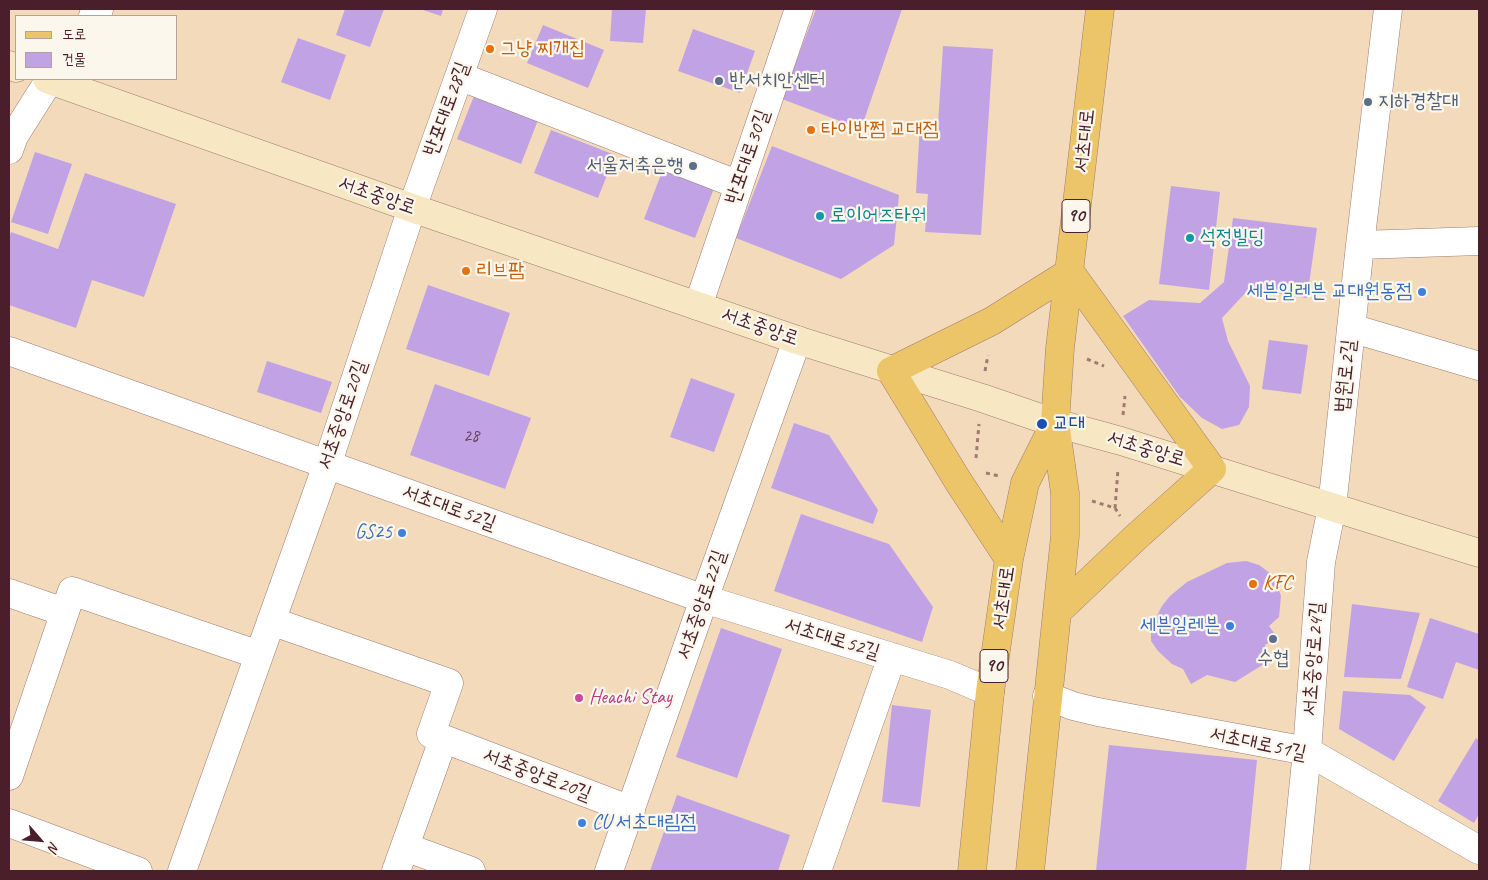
<!DOCTYPE html>
<meta charset="utf-8">
<style>
body{margin:0}
#map{position:relative;width:1488px;height:880px;overflow:hidden;background:#f3dabb;font-family:Caveat,"Poor Story",sans-serif}
canvas{display:block}
.frame{position:absolute;inset:0;border:10px solid #4a1f2b;pointer-events:none}
.legend{position:absolute;left:15px;top:15px;width:162px;height:65px;box-sizing:border-box;background:#fbf7ec;border:1px solid #b4a19f;margin:0;padding:6px 9px;list-style:none;font-size:15px;color:#4a1f2b}
.legend li{display:flex;align-items:center;gap:10px;height:25px}
.legend b{width:25px;border:1px solid #b4a19f}
.north{position:absolute;left:15px;top:815px;width:50px;height:50px;-webkit-text-stroke:4px #fbf7ec;paint-order:stroke;rotate:117deg;font-size:14px;font-weight:700;line-height:20px;text-align:center;color:#4a1f2b}
.north::after{content:'';display:block;margin:auto;width:18px;height:22px;background:#4a1f2b;clip-path:polygon(50% 0,100% 100%,50% 72%,0 100%)}
</style>
<div id="map">
<canvas width="1488" height="880"></canvas>
<div class="frame"></div>
<ul class="legend">
<li><b style="height:6px;background:#ecc569"></b>도로</li>
<li><b style="height:14px;background:#c1a2e4"></b>건물</li>
</ul>
<div class="north">N</div>
</div>
<script>
const ctx = document.querySelector('canvas').getContext('2d');
ctx.lineJoin = 'round';
function fill(path, color) { ctx.fillStyle = color; ctx.fill(path, 'evenodd'); }
const shape = rows => new Path2D(rows.map(r => 'M' + r).join(''));
function strokePath(path, color, width, dash) { ctx.strokeStyle = color; ctx.lineWidth = width; ctx.lineCap = dash ? 'butt' : 'round'; ctx.setLineDash(dash || []); ctx.stroke(path); }
function label(font, color, halo, rows, align = 'center') {
  ctx.font = font + ' Caveat,"Poor Story",sans-serif'; ctx.lineWidth = 4.5; ctx.setLineDash([]); ctx.textBaseline = 'middle'; ctx.strokeStyle = halo; ctx.fillStyle = color; for (const [text, x, y, turn = 0] of rows) {
    ctx.save(); ctx.translate(x, y); ctx.rotate((+turn || 0) * Math.PI / 180); ctx.textAlign = isNaN(turn) ? turn : align; if (halo) ctx.strokeText(text, 0, 0); ctx.fillText(text, 0, 0); ctx.restore();
  }
}
const building = shape([
 [345,9,384,9,370,47,336,35],
 [420,9,443,9,441,16],
 [612,9,646,9,643,43,610,41],
 [816,9,902,9,861,129,782,99],
 [543,25,604,50,588,88,527,63],
 [693,29,755,51,740,93,678,71],
 [298,38,346,55,330,100,281,82],
 [943,46,993,49,981,235,925,232,928,194,916,193,920,124,938,125],
 [474,96,538,120,521,164,457,139],
 [551,130,615,155,598,198,534,173],
 [772,146,899,195,894,245,841,279,736,238],
 [35,152,72,164,48,234,11,222],
 [665,164,716,183,695,238,644,219],
 [85,173,176,204,144,297,92,280,76,328,9,305,9,239,11,232,58,249],
 [1171,186,1220,192,1209,290,1159,284],
 [1233,218,1317,228,1307,298,1249,289,1222,318,1228,341,1250,386,1249,407,1239,425,1222,429,1202,418,1180,397,1123,316,1149,300,1200,303,1224,282],
 [428,285,510,313,489,376,406,349],
 [1269,340,1308,345,1301,394,1262,389],
 [267,361,332,382,321,413,257,392],
 [691,378,735,394,714,452,670,437],
 [435,384,531,418,505,489,410,455],
 [794,423,829,435,878,510,873,524,771,488],
 [801,514,889,544,933,607,922,642,774,591],
 [1246,561,1259,565,1274,576,1281,596,1279,617,1269,626,1277,637,1265,645,1264,664,1235,682,1207,675,1191,684,1183,669,1172,664,1158,651,1151,641,1151,627,1162,606,1170,596,1187,582,1227,563],
 [1352,604,1420,613,1401,679,1344,677],
 [1430,618,1479,634,1479,670,1456,662,1443,699,1407,687],
 [721,628,782,649,737,778,676,757],
 [1343,691,1410,695,1426,707,1394,761,1339,729],
 [892,705,931,710,920,807,882,802],
 [1476,738,1479,741,1479,814,1474,823,1438,801],
 [1109,745,1257,760,1246,871,1096,871],
 [677,795,790,835,778,871,650,871]
]);
const path = shape([
 [1087,359,1104,366],
 [985,371,988,355],
 [1123,415,1125,396],
 [976,458,979,424],
 [986,473,999,476],
 [1092,501,1115,508,1120,516],
 [1115,508,1118,469]
]);
const street = shape([
 [93,16,99,9],
 [459,76,739,185],
 [9,150,14,136,50,79],
 [1360,245,1479,241],
 [698,306,799,9],
 [1351,328,1479,366],
 [9,351,704,599,950,675,990,692],
 [9,593,64,612],
 [271,621,449,683,431,734,631,810],
 [1047,696,1073,706,1098,712,1307,751,1479,850],
 [9,776,72,591,259,655],
 [9,823,138,871],
 [405,847,471,871],
 [182,871,327,465,412,208,483,9],
 [396,871,443,740],
 [609,871,704,599,797,340],
 [817,871,892,657],
 [1295,871,1307,751,1321,562,1332,507,1360,245,1388,9]
]);
const secondary = shape([
 [9,65,16,68],
 [47,79,412,208,797,340,982,398,1055,423,1121,441,1479,553]
]);
const primary = shape([
 [1009,559,958,481,891,371,992,321,1070,272,1212,469,1135,538,1057,612],
 [972,871,990,692,1009,559,1025,483,1055,423],
 [1030,871,1065,536,1065,493,1055,423,1060,348,1100,9]
]);
const markers = [
 [490,49,5,"#e8710a"],
 [719,81,5,"#5c6f8a"],
 [1368,102,5,"#5c6f8a"],
 [811,130,5,"#e8710a"],
 [693,166,5,"#5c6f8a"],
 [820,216,5,"#0f9aa8"],
 [1190,238,5,"#0f9aa8"],
 [466,271,5,"#e8710a"],
 [1422,292,5,"#3f7fe0"],
 [1042,424,6,"#1a4fb4"],
 [402,533,5,"#3f7fe0"],
 [1253,584,5,"#e8710a"],
 [1230,626,5,"#3f7fe0"],
 [1273,639,5,"#5c6f8a"],
 [579,698,5,"#d1479c"],
 [582,823,5,"#3f7fe0"]
];
const numberNames = [
 ["28",471,436]
];
const shields = [
 [1076,216,28],
 [994,666,28]
];
const shieldNames = [
 ["90",1076,216],
 ["90",994,666]
];
const foodNames = [
 ["그냥 찌개집",500,49],
 ["타이반쩜 교대점",821,130],
 ["리브팜",476,271],
 ["KFC",1263,584]
];
const serviceNames = [
 ["반서치안센터",729,81],
 ["지하경찰대",1378,102],
 ["서울저축은행",683,166,"right"],
 ["수협",1273,659,"center"]
];
const streetNames = [
 ["반포대로28길",447,109,-70],
 ["서초대로",1085,141,-84],
 ["반포대로30길",748,157,-71],
 ["서초중앙로",377,196,19],
 ["서초중앙로",760,327,19],
 ["법원로2길",1346,376,-84],
 ["서초중앙로20길",343,415,-71],
 ["서초중앙로",1146,449,17],
 ["서초대로52길",449,508,20],
 ["서초대로",1004,598,-82],
 ["서초중앙로22길",702,605,-71],
 ["서초대로52길",832,639,17],
 ["서초중앙로24길",1314,659,-86],
 ["서초대로51길",1258,744,12],
 ["서초중앙로20길",537,775,21]
];
const cultureNames = [
 ["로이어즈타워",830,216],
 ["석정빌딩",1200,238]
];
const shopNames = [
 ["세븐일레븐 교대원동점",1412,292],
 ["GS25",392,533],
 ["세븐일레븐",1220,626],
 ["CU 서초대림점",592,823,"left"]
];
const transitNames = [
 ["교대",1053,424]
];
const hotelNames = [
 ["Heachi Stay",589,698]
];
fill(building, '#c1a2e4');
strokePath(street, '#9e7c73', 29);
strokePath(secondary, '#9e7c73', 29);
strokePath(primary, '#9e7c73', 29);
strokePath(path, '#9e7c73', 3, [4, 4]);
strokePath(street, '#fff', 28);
strokePath(secondary, '#f7e8c3', 28);
strokePath(primary, '#ecc569', 28);
for (const [x, y, r, color] of markers) { const dot = new Path2D(); dot.arc(x, y, r, 0, 2 * Math.PI); ctx.fillStyle = color; ctx.fill(dot); strokePath(dot, '#fbf7ec', 2); }
label('18px', '#684059', null, numberNames);
for (const [x, y, w] of shields) { const box = new Path2D(); box.roundRect(x - w / 2, y - 16.5, w, 33, 4); ctx.fillStyle = '#fbf7ec'; ctx.fill(box); strokePath(box, '#4a1f2b', 1); }
label('bold 19px', '#4a1f2b', null, shieldNames);
label('20px', '#c56008', '#fbf7ec', foodNames, 'left');
label('20px', '#4e5e75', '#fbf7ec', serviceNames, 'left');
label('20px', '#4a1f2b', '#fbf7ec', streetNames);
label('20px', '#0d838f', '#fbf7ec', cultureNames, 'left');
label('20px', '#366cbe', '#fbf7ec', shopNames, 'right');
label('20px', '#164399', '#fbf7ec', transitNames, 'left');
label('20px', '#b23c85', '#fbf7ec', hotelNames, 'left');
</script>
